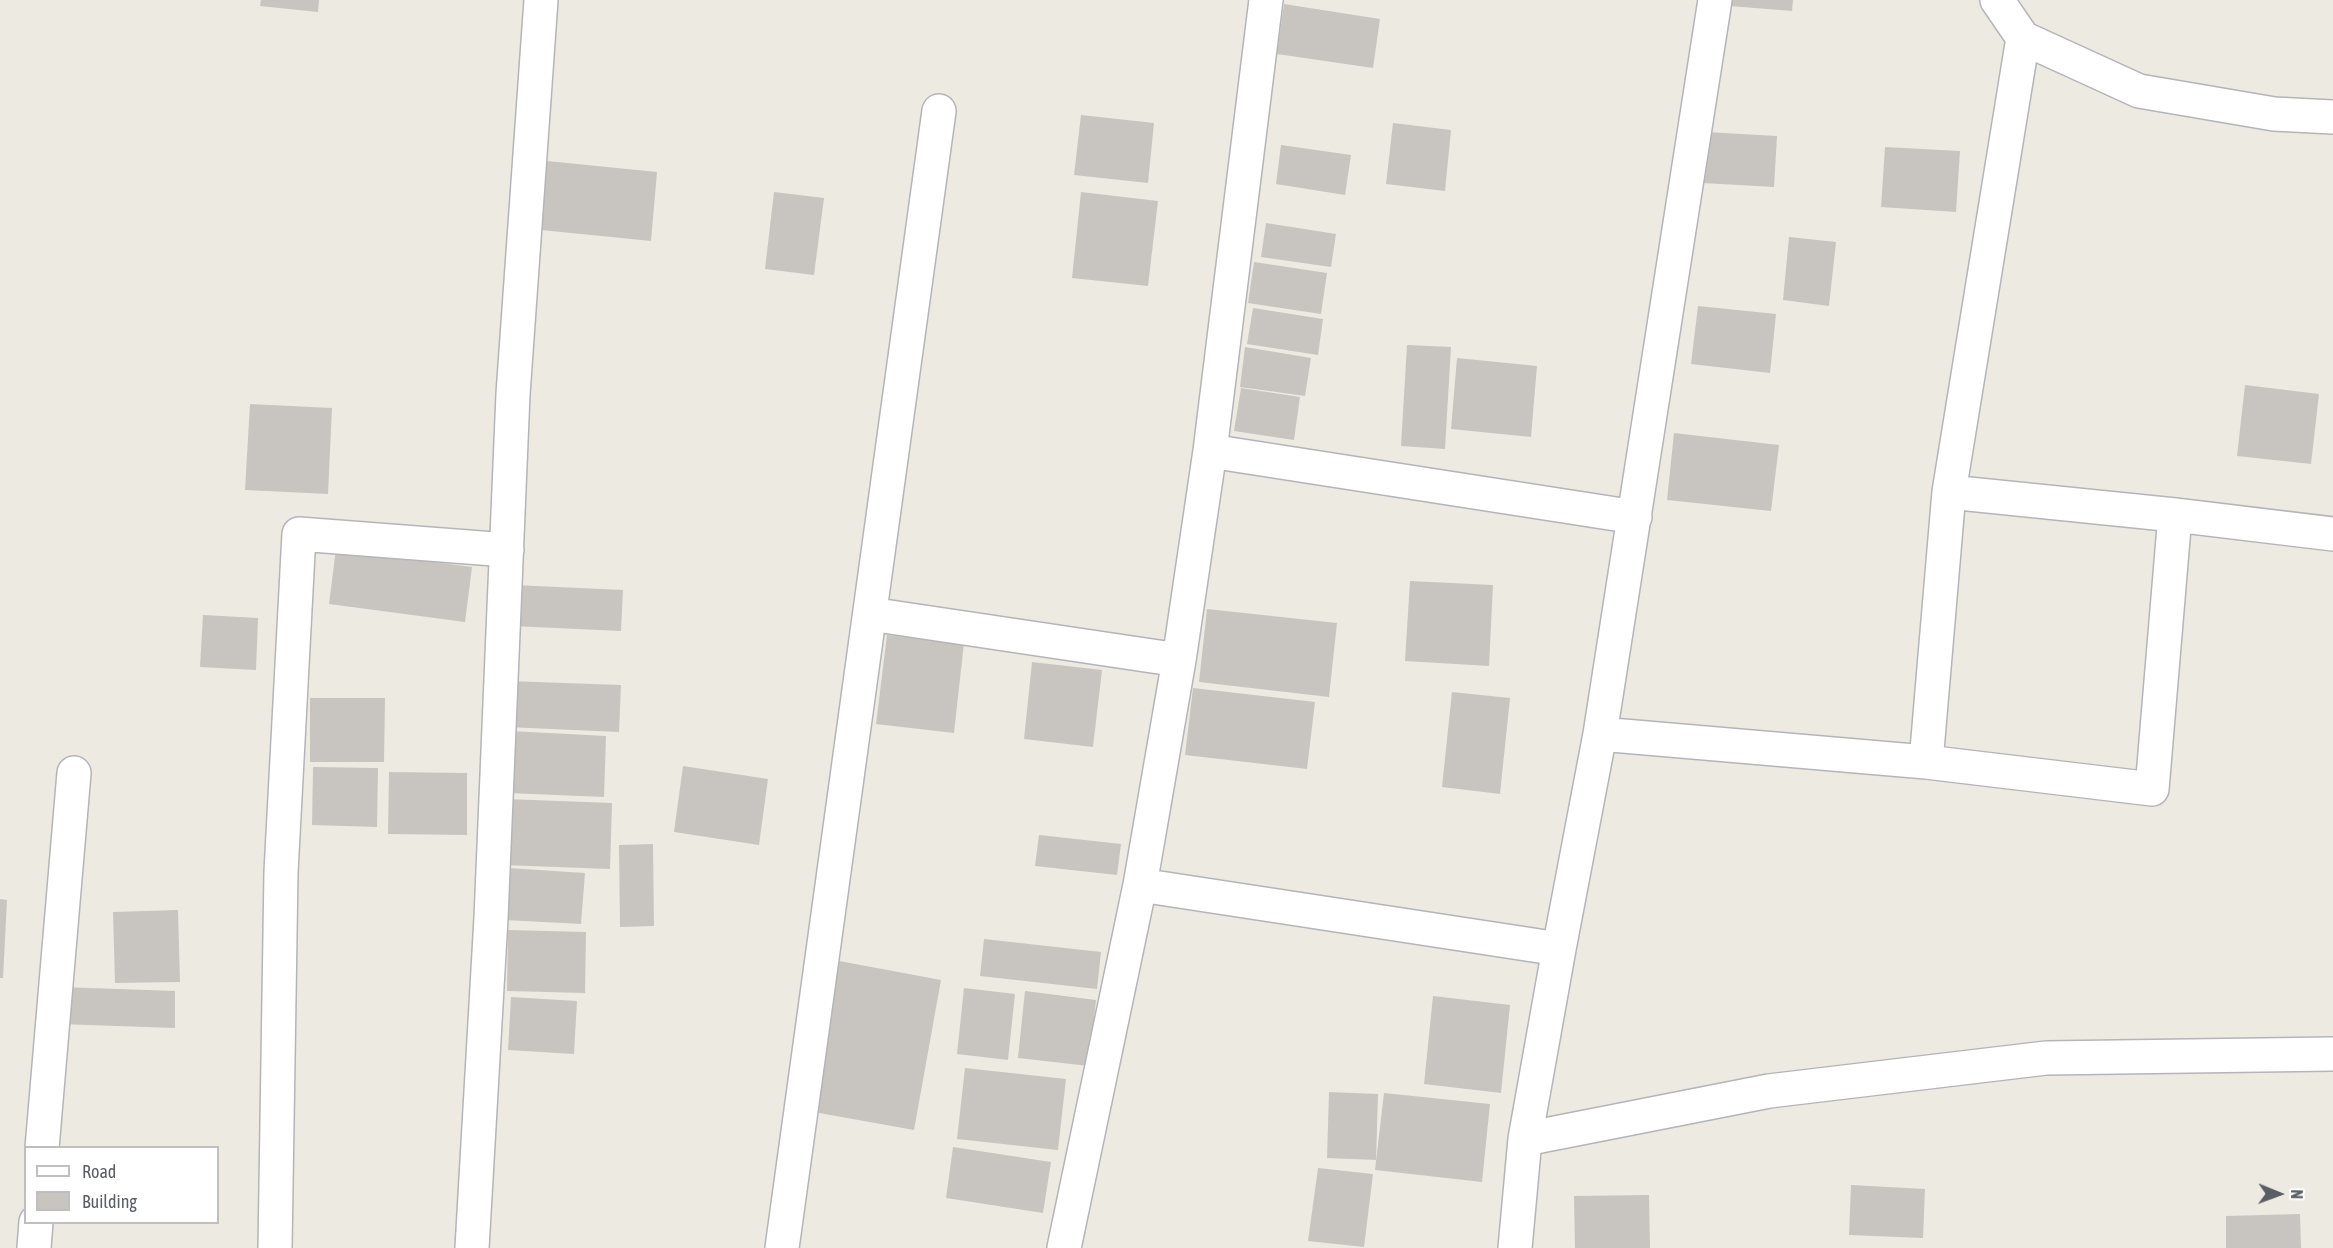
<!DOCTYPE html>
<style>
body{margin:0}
#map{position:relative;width:2333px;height:1248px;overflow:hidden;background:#edeae2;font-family:"Asap Condensed",sans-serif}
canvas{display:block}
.legend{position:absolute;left:24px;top:1146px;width:195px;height:78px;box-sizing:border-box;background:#fff;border:2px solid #bdbfc1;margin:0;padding:8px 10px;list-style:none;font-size:18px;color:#5b5f63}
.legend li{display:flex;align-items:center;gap:12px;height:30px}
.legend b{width:30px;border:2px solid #bdbfc1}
.north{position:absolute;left:2249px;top:1164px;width:60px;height:60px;-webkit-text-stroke:4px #fff;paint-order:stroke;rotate:91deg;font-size:16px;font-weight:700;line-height:24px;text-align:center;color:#5b5f63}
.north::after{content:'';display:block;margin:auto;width:21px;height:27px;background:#5b5f63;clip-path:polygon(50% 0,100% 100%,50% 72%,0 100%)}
</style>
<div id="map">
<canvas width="2333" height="1248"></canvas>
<ul class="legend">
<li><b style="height:8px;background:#fff"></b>Road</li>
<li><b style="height:16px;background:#c8c5c0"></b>Building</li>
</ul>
<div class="north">N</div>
</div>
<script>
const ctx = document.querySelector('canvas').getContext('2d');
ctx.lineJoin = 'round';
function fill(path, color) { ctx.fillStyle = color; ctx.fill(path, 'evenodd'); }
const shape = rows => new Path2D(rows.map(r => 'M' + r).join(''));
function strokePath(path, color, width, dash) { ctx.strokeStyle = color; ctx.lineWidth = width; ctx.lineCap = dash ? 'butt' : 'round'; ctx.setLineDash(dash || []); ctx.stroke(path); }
const building = shape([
 [261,0,319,0,318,12,260,6],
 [1731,0,1793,0,1792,11,1730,6],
 [1284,4,1380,19,1373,68,1277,54],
 [1081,115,1154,123,1148,183,1074,175],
 [1393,123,1451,130,1445,191,1386,184],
 [1706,132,1777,136,1774,187,1703,183],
 [1281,145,1351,155,1345,195,1276,184],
 [1885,147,1960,151,1956,212,1881,207],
 [547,161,657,172,651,241,541,230],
 [774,192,824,198,814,275,765,269],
 [1081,192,1158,201,1148,286,1072,278],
 [1266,223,1336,234,1331,267,1261,257],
 [1789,237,1836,242,1829,306,1783,300],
 [1254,262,1327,273,1321,314,1248,303],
 [1698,306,1776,314,1770,373,1691,364],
 [1253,308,1323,319,1318,355,1247,344],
 [1407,345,1451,347,1445,449,1401,446],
 [1245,347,1311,358,1305,396,1240,387],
 [1457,358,1537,366,1531,437,1451,429],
 [2245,385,2319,394,2311,464,2237,456],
 [1241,388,1300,397,1294,440,1234,431],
 [250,404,332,408,328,494,245,490],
 [1674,433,1779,445,1771,511,1667,500],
 [336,549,472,567,465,622,329,604],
 [1410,581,1493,585,1489,666,1405,661],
 [514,585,623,590,621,631,512,626],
 [1207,609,1337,623,1329,697,1199,682],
 [203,615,258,618,256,670,200,667],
 [887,635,964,643,954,733,876,724],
 [1032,662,1102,670,1093,747,1024,739],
 [508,681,621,685,619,732,506,727],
 [1193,688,1315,702,1307,769,1185,755],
 [1452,692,1510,698,1500,794,1442,787],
 [310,698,385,698,384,762,310,762],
 [511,731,606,736,604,797,508,793],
 [683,766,768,779,759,845,674,832],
 [313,767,378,768,377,827,312,825],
 [389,772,467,773,467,835,388,834],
 [506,799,612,803,610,869,503,865],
 [1039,835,1121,844,1117,875,1035,866],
 [653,844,654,926,620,927,619,845],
 [508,868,585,873,581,924,505,920],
 [0,899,7,900,3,978,0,978],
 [178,910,180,982,115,983,113,912],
 [508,930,586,932,585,993,507,991],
 [984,939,1101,952,1097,989,980,976],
 [834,960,941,980,914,1130,808,1111],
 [61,987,175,991,175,1028,60,1024],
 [964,988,1015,994,1008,1060,957,1054],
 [1025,991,1096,1000,1089,1066,1018,1058],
 [1433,996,1510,1005,1501,1093,1424,1084],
 [511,997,577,1001,574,1054,508,1050],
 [965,1068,1066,1079,1058,1150,957,1139],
 [1329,1092,1378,1094,1376,1160,1327,1158],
 [1384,1093,1490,1104,1482,1182,1375,1170],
 [953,1147,1051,1162,1043,1213,946,1198],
 [1318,1168,1373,1174,1364,1247,1308,1241],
 [1851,1185,1925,1189,1923,1238,1849,1235],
 [1649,1195,1650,1248,1575,1248,1574,1196],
 [2300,1214,2301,1248,2226,1248,2226,1216]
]);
const minor = shape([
 [1997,0,2023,38,2139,91,2274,114,2333,117],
 [2023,38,1949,492,2175,515,2333,534],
 [1210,451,1635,517],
 [870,614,1179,660],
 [1600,734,1926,762,2152,789,2175,515],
 [1926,762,1949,492],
 [1140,885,1559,949,1600,734,1715,0],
 [1559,949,1525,1139,1769,1091,2046,1058,2333,1054],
 [42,1148,74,773],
 [34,1248,36,1222],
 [275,1248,281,872,299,534,507,550],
 [472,1248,491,918,513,394,541,0],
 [782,1248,939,111],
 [1064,1248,1140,885,1179,660,1210,451,1266,0],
 [1515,1248,1525,1139]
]);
fill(building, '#c8c5c0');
strokePath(minor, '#b3b5b9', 36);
strokePath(minor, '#fff', 33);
</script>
